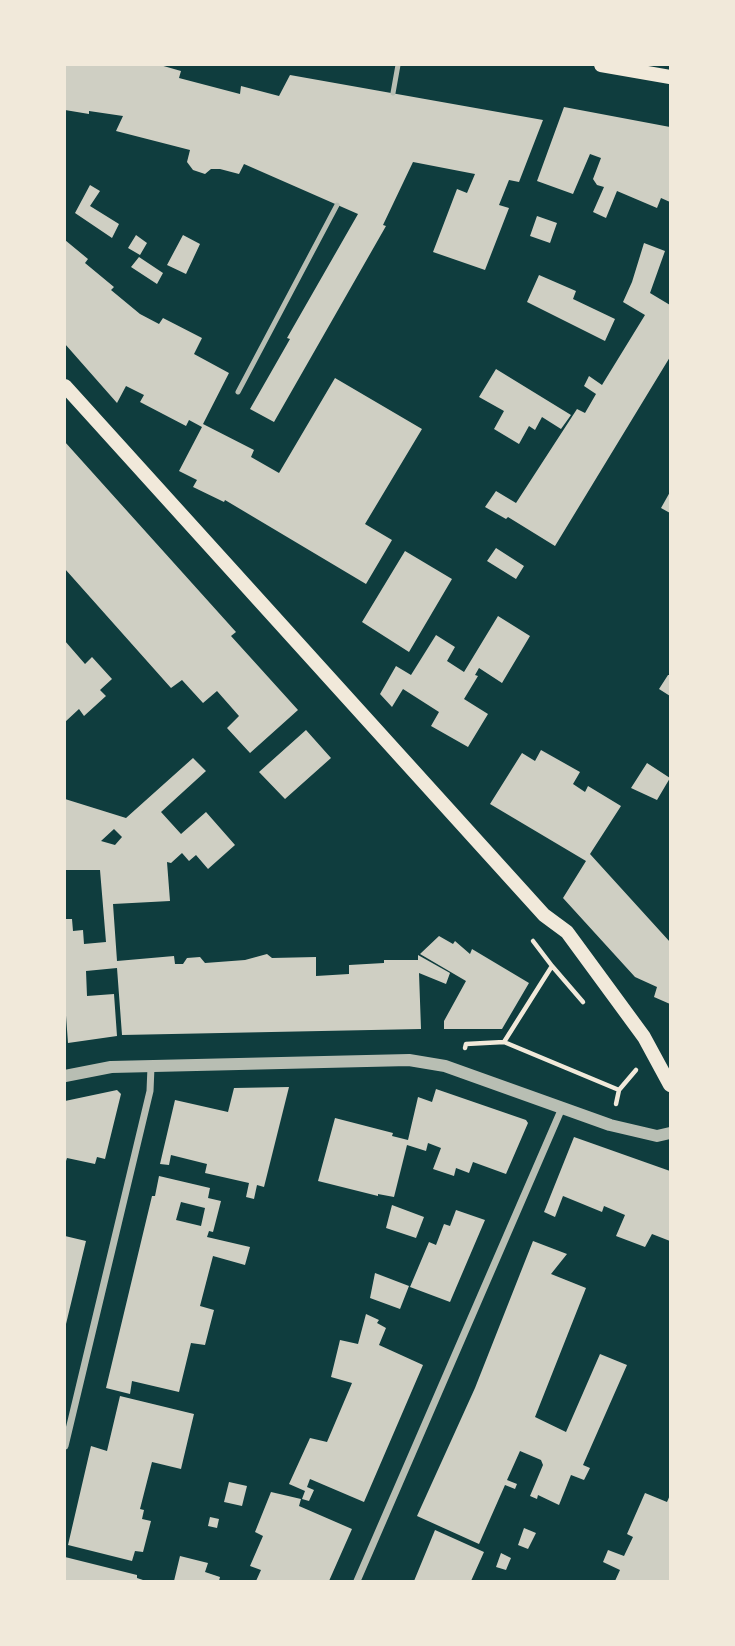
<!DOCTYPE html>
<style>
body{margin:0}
#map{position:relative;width:735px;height:1646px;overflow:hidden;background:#0f3d3e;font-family:"Asap Condensed",sans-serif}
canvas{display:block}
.frame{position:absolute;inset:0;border:66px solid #f1e9da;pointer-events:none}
</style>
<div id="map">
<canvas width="735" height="1646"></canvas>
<div class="frame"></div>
</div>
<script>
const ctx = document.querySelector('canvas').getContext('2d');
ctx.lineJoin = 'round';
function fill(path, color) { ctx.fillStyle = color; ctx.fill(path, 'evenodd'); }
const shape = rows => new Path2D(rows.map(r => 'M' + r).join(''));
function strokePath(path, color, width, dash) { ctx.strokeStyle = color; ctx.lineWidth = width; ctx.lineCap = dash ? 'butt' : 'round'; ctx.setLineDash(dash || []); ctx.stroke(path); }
const building = shape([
 [65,65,160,65,181,71,179,78,240,94,241,86,279,96,290,75,543,120,519,182,509,180,499,205,509,208,485,270,433,252,457,189,467,193,475,174,413,162,383,225,386,226,274,422,250,409,290,339,287,338,358,214,244,164,239,174,220,169,211,169,205,174,193,170,187,162,190,150,116,131,123,116,89,111,89,114,65,110],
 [564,107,670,127,670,202,661,198,657,208,617,191,606,218,593,212,604,187,597,185,593,179,601,158,590,154,573,194,537,181],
 [90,185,100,191,90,206,119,224,112,238,75,213],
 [537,216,557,223,550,243,530,236],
 [136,235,147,243,140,255,128,248],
 [183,235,200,244,186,274,167,265],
 [65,240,88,259,85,263,114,287,111,290,140,314,159,324,163,318,202,338,194,354,229,373,203,424,254,450,251,457,279,473,335,378,422,429,365,524,392,540,366,584,225,500,224,502,193,487,197,480,179,471,202,427,189,420,186,426,140,402,144,395,126,386,117,403,65,344],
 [644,243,665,251,650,293,670,305,670,357,555,546,508,517,506,519,485,507,496,491,516,503,577,409,585,413,596,394,584,386,589,376,602,385,645,315,623,302,632,282],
 [139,257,163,273,157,284,131,267],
 [539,275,576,291,573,299,615,319,605,341,527,302],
 [496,369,571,415,561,429,542,417,535,430,529,426,519,444,494,429,504,411,479,397],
 [65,442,236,632,231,636,298,710,250,753,227,728,239,716,217,691,203,703,182,680,171,688,65,569],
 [670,492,670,513,661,508],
 [496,548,524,566,516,579,487,561],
 [405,551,452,579,409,652,362,622],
 [498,616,530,636,502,683,479,668,475,675,478,676,464,699,488,714,468,747,431,726,439,712,403,689,392,707,380,694,396,666,411,675,436,635,455,647,447,661,464,672],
 [65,641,85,664,92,657,112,679,100,690,106,696,84,716,79,709,65,722],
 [668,675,670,675,670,696,659,689],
 [306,730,331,758,285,799,259,772],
 [541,750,580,772,573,784,585,792,588,786,621,806,590,854,670,942,670,1004,654,997,657,987,635,977,563,898,586,861,490,804,522,753,535,761],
 [193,758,206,771,161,812,181,834,206,812,235,845,208,869,196,855,189,861,182,853,171,863,167,862,170,901,113,904,117,961,174,956,175,964,183,964,187,958,200,957,205,963,245,960,267,954,272,958,316,957,316,976,349,974,349,965,384,963,384,960,418,960,418,955,450,973,446,984,419,973,421,1029,122,1035,117,968,86,971,87,996,114,994,117,1036,68,1043,65,1002,65,919,72,919,73,931,83,930,84,944,106,942,100,870,65,870,65,799,126,818],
 [114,829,122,837,115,845,101,841],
 [647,763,670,778,657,800,631,788],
 [439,936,453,944,455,941,470,954,472,949,529,983,502,1029,444,1029,444,1021,466,981,420,954],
 [289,1087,264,1187,257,1185,254,1199,246,1197,249,1183,205,1173,207,1164,171,1155,169,1165,160,1164,175,1100,228,1112,234,1088],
 [436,1089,526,1120,528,1123,506,1174,473,1162,469,1173,456,1168,454,1176,433,1169,441,1148,428,1143,426,1151,407,1145,394,1197,378,1194,378,1196,318,1181,335,1118,393,1133,392,1136,408,1140,418,1097,432,1102],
 [117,1090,121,1094,105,1159,97,1157,95,1164,67,1158,65,1164,65,1101],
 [574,1137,670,1171,670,1241,652,1234,645,1247,616,1236,625,1215,604,1206,602,1212,563,1196,555,1217,544,1212],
 [159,1176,210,1188,208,1198,221,1201,213,1232,209,1231,207,1237,250,1247,245,1265,213,1256,200,1306,214,1310,205,1345,191,1343,179,1392,132,1381,130,1394,106,1388,152,1196,155,1196],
 [181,1202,205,1208,201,1226,176,1220],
 [392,1205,424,1217,416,1238,386,1228],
 [456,1210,485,1220,450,1302,410,1287,429,1242,436,1245,444,1224,450,1226],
 [65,1236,86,1241,66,1324,65,1324],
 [533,1241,567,1254,551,1274,586,1288,535,1417,566,1432,600,1354,627,1365,583,1465,590,1468,584,1480,571,1475,559,1505,538,1495,537,1499,530,1496,543,1465,541,1460,520,1451,507,1480,517,1484,515,1489,505,1485,479,1544,417,1516,475,1388],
 [375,1273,409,1286,400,1309,370,1298],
 [366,1314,379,1320,377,1323,386,1328,379,1345,423,1365,364,1502,310,1479,307,1487,314,1490,309,1501,302,1499,305,1491,289,1484,310,1438,327,1442,352,1383,331,1377,340,1340,358,1344],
 [120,1396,194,1414,181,1469,152,1462,140,1509,144,1510,142,1519,151,1521,143,1552,135,1551,132,1561,68,1545,91,1446,107,1451],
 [229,1482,247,1486,242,1506,224,1502],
 [271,1492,301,1499,299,1506,352,1529,329,1581,256,1581,261,1570,250,1566,263,1536,255,1532],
 [645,1493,667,1502,670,1495,670,1581,615,1581,620,1570,603,1562,608,1550,624,1556,633,1537,627,1534],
 [210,1517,219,1519,217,1528,208,1526],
 [524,1528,536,1533,528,1549,518,1545],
 [435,1530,484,1552,471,1581,414,1581],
 [501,1553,511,1558,506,1570,496,1567],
 [180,1556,208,1563,205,1572,220,1577,219,1581,174,1581],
 [65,1557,137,1575,137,1578,146,1581,65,1581]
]);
const path = shape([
 [533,941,552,966,583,1002],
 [504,1042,552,966],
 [465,1048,466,1044,504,1042,619,1090],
 [616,1104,619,1090,636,1070]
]);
const service = shape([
 [393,93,398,65],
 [238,392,337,205]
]);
const minor = shape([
 [65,1446,150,1091,151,1067],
 [357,1581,562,1108]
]);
const tertiary = shape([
 [65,1076,111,1067,409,1060,445,1066,610,1125,657,1136,670,1133]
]);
const secondary = shape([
 [601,65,670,77],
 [65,386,544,915,567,932,644,1037,670,1085]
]);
fill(building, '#cfcfc3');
strokePath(path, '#f1e9da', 4.5);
strokePath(service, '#b8beb3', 5);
strokePath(minor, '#b8beb3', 7);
strokePath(tertiary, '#b8beb3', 12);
strokePath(secondary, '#f1e9da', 14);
</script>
